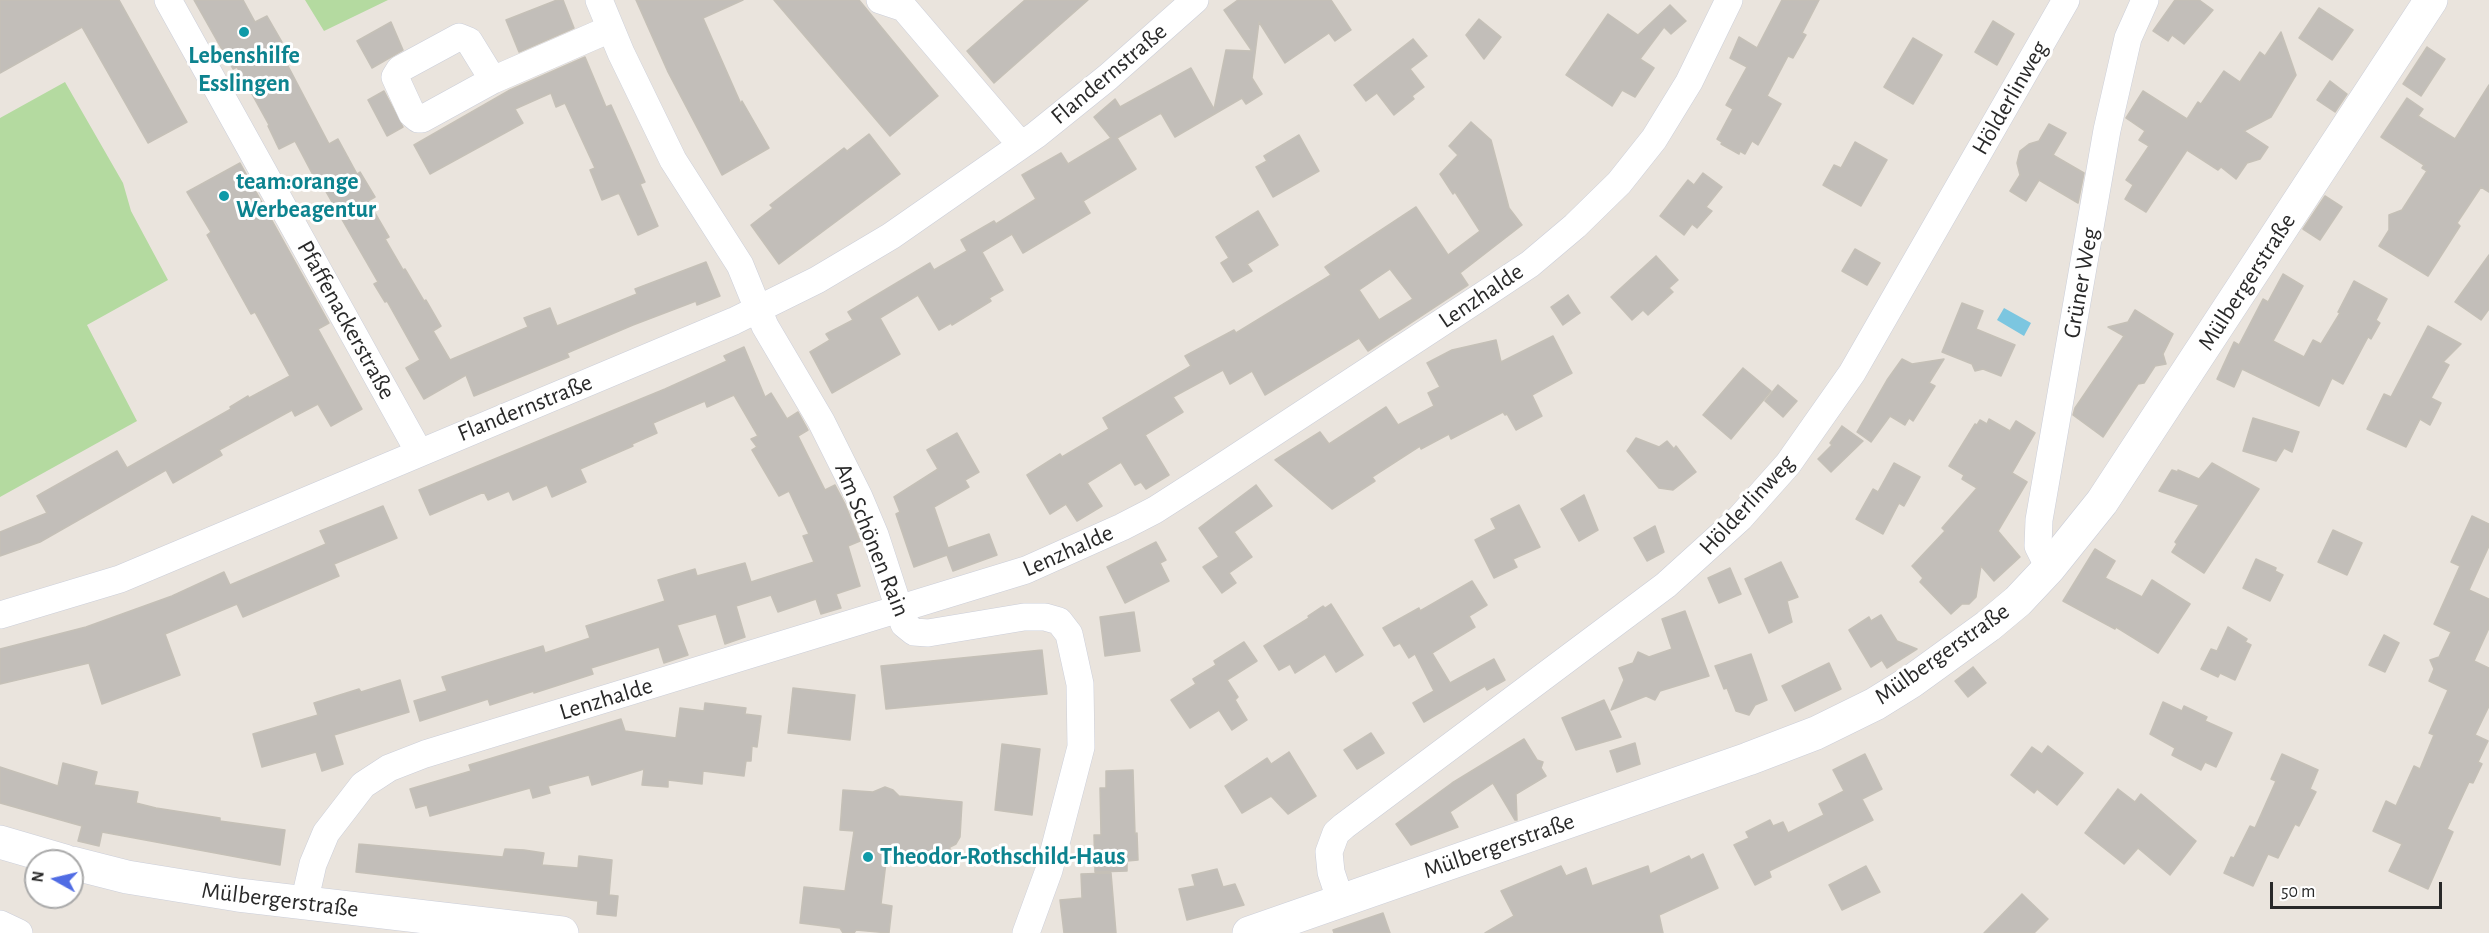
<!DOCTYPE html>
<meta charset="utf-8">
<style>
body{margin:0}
#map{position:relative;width:2489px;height:933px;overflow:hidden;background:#eae4dd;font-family:"Alegreya Sans",sans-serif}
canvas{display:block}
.north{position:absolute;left:24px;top:849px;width:60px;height:60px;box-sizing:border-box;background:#fff;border:2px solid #a9a9a9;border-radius:50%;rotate:278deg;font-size:16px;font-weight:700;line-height:24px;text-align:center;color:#292929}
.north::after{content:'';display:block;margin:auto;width:21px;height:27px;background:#506ce4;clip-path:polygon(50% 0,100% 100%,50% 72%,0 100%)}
.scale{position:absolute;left:2270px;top:882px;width:172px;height:27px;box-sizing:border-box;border:3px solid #292929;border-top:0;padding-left:8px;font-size:18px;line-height:21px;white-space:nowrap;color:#292929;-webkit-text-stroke:4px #fff;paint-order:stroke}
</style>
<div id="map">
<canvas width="2489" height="933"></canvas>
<div class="north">N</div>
<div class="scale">50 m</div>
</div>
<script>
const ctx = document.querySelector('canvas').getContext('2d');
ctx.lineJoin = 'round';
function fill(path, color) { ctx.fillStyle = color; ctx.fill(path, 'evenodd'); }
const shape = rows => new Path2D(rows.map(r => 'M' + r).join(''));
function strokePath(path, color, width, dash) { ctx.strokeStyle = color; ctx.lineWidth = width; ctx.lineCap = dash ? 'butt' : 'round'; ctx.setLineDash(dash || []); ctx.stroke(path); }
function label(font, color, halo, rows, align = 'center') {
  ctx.font = font + ' "Alegreya Sans",sans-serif'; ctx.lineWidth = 6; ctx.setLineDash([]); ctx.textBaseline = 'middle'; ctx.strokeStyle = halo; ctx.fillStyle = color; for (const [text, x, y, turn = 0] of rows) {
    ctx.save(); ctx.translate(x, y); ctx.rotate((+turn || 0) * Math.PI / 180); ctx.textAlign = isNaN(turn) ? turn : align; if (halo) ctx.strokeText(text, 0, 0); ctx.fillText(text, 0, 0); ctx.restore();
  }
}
const green = shape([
 [305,0,388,0,324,31],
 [65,82,123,183,131,211,168,280,87,325,137,421,0,497,0,118]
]);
const water = shape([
 [2004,308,2031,323,2024,336,1997,320]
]);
const building = shape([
 [0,0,119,0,187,122,148,143,82,27,0,73,0,0],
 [194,0,243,0,255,22,267,16,282,42,277,45,329,144,338,139,357,174,360,172,375,197,368,201,389,237,385,239,403,270,405,269,424,301,426,300,441,326,433,331,450,360,528,327,524,318,550,308,557,326,637,294,635,289,706,262,720,296,697,305,696,301,633,325,567,353,569,357,474,396,466,375,424,399,406,368,420,360,387,301,385,302,374,284,378,282,348,230,317,176,314,177,295,141,279,149,268,126,269,125,237,67,233,69,194,0],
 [557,0,563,0,574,28,519,52,506,20,557,0],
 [636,0,743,0,703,18,741,104,742,101,769,148,722,175,668,72,636,0],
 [774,0,859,0,938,96,890,136,774,0],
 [1025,0,1088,0,994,83,967,51,1025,0],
 [1238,0,1331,0,1351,30,1335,41,1329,33,1285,63,1259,22,1252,78,1262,94,1246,104,1242,98,1175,137,1161,113,1117,138,1136,169,1083,201,1090,213,1023,253,1012,234,982,252,1003,290,989,298,991,301,952,325,951,323,939,330,918,295,880,318,900,354,832,393,810,352,830,340,826,334,853,320,848,312,930,263,934,270,967,251,961,240,994,221,996,224,1036,199,1022,175,1061,153,1068,164,1111,138,1094,117,1115,99,1120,107,1191,68,1214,109,1226,50,1252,51,1224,10,1238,0],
 [1782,0,1819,0,1802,33,1806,35,1793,58,1788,56,1767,96,1781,104,1758,145,1752,141,1745,154,1740,151,1739,154,1721,144,1722,142,1717,139,1733,109,1726,105,1747,67,1730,58,1739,37,1757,48,1782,0],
 [2175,0,2199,0,2213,10,2184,44,2172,35,2168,41,2153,31,2175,0],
 [1670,5,1686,21,1671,34,1664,27,1640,59,1654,68,1635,97,1622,90,1612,106,1566,75,1608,14,1638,35,1670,5],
 [2319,8,2353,30,2332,60,2299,38,2319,8],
 [1479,19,1501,37,1484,59,1466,35,1479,19],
 [1993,21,2014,34,1997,65,1975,52,1993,21],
 [391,22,403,50,372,68,357,41,391,22],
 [2281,32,2296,75,2271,117,2244,131,2268,147,2260,159,2247,163,2236,179,2221,167,2218,170,2187,150,2146,212,2125,199,2133,185,2126,180,2149,146,2139,140,2145,131,2126,118,2143,91,2187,119,2198,102,2201,104,2224,71,2240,82,2260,52,2265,56,2281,32],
 [1913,38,1942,55,1913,104,1884,87,1913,38],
 [1413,39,1427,56,1410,69,1424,87,1412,96,1414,99,1394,115,1377,93,1366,101,1354,85,1413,39],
 [2427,47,2445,59,2421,96,2403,84,2427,47],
 [585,57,606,107,611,105,632,152,645,182,640,184,658,226,638,235,619,193,602,200,590,170,595,168,565,103,556,107,551,93,515,109,523,123,430,174,414,145,510,90,585,57],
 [2330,81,2347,94,2335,112,2317,100,2330,81],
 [2489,85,2489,192,2481,187,2457,223,2460,226,2428,276,2379,246,2389,230,2389,215,2402,210,2427,171,2422,168,2424,165,2381,137,2407,98,2423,109,2418,116,2455,139,2489,85],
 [384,91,403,127,387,136,368,100,384,91],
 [1471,122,1491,140,1509,208,1522,225,1460,273,1468,285,1368,351,1359,338,1265,395,1252,371,1230,384,1223,370,1173,397,1183,412,1145,435,1169,475,1146,489,1141,482,1135,485,1121,462,1087,483,1102,506,1077,521,1066,504,1050,514,1027,475,1060,454,1062,457,1109,429,1103,418,1191,366,1185,356,1234,330,1236,333,1331,275,1325,267,1416,207,1448,255,1480,231,1455,192,1453,194,1440,174,1458,155,1449,146,1471,122],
 [1390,269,1413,299,1379,320,1359,290,1390,269],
 [2049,124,2066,133,2053,155,2084,173,2078,203,2039,180,2026,201,2010,191,2020,175,2017,163,2020,151,2029,144,2039,141,2049,124],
 [869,134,900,174,779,264,751,225,773,208,770,205,844,148,847,151,869,134],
 [1299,135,1319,171,1273,197,1256,167,1267,161,1264,156,1299,135],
 [1855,142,1887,160,1861,206,1823,185,1834,165,1841,168,1855,142],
 [240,163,329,323,318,329,362,409,331,426,318,404,295,416,292,410,219,450,222,455,173,483,166,470,40,542,0,556,0,532,47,513,37,496,117,451,127,468,231,409,230,407,248,396,249,398,290,376,255,312,251,314,207,235,211,232,187,192,240,163],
 [1703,173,1722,187,1706,207,1712,211,1697,228,1692,224,1684,235,1660,216,1688,180,1694,185,1703,173],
 [2325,196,2342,207,2320,240,2303,229,2325,196],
 [1258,211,1278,245,1247,264,1252,271,1233,282,1221,263,1229,258,1216,237,1258,211],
 [1855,249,1880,263,1867,285,1842,271,1855,249],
 [2489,255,2489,309,2481,320,2455,302,2489,255],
 [1656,256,1678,280,1669,288,1673,292,1648,315,1643,310,1632,320,1611,297,1656,256],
 [2283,274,2303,286,2273,341,2304,357,2313,340,2321,344,2340,313,2338,312,2354,281,2387,299,2376,320,2380,323,2371,339,2368,337,2343,384,2332,378,2319,406,2242,369,2234,387,2217,379,2234,342,2239,345,2263,299,2268,302,2283,274],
 [1568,295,1580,313,1563,325,1551,307,1568,295],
 [1962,303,1983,311,1976,329,2015,345,2001,376,1983,369,1975,371,1972,364,1942,352,1962,303],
 [2135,310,2173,334,2163,354,2166,364,2155,366,2144,383,2138,384,2103,437,2073,415,2075,408,2124,336,2108,327,2128,322,2135,310],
 [2428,326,2461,344,2443,362,2449,365,2431,398,2441,403,2430,425,2420,419,2406,447,2367,429,2384,394,2391,397,2428,326],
 [1553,336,1572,373,1532,395,1542,416,1516,430,1507,414,1505,415,1503,412,1451,439,1449,434,1421,449,1420,446,1372,477,1375,481,1332,509,1275,460,1320,432,1329,444,1386,407,1398,425,1434,406,1428,393,1440,387,1427,363,1452,350,1496,340,1501,362,1553,336],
 [744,347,765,397,771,393,787,419,798,412,808,430,798,436,825,490,835,485,845,504,860,541,848,546,860,586,836,594,841,608,821,614,816,599,778,612,771,595,736,606,745,637,725,644,716,614,677,625,688,655,664,663,659,647,591,668,593,674,534,693,534,691,490,705,488,699,420,721,414,701,447,691,442,677,543,646,545,653,590,638,586,626,665,601,658,580,695,569,697,576,745,563,751,582,814,562,803,536,809,534,789,491,779,496,752,450,757,447,751,439,758,436,734,395,707,407,705,401,653,423,657,433,632,444,633,446,580,469,586,482,552,497,547,485,513,500,509,491,488,500,484,492,430,515,419,490,665,389,727,361,724,356,744,347],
 [1902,359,1912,364,1944,359,1929,383,1935,386,1913,421,1909,418,1905,425,1890,416,1871,442,1857,432,1887,380,1902,359],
 [1743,368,1771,391,1731,439,1703,415,1743,368],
 [1778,385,1797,401,1783,417,1765,401,1778,385],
 [2253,418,2299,432,2292,452,2284,448,2276,461,2243,451,2253,418],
 [1989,419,2010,431,2016,421,2035,433,2012,473,2027,482,1998,531,2020,557,1994,581,1981,566,1976,597,1969,604,1962,604,1951,614,1920,582,1923,578,1912,566,1945,531,1942,528,1977,488,1962,479,1964,475,1949,466,1975,424,1977,425,1980,420,1987,424,1989,419],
 [1842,426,1863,441,1831,472,1818,459,1832,445,1830,443,1842,426],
 [957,433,979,472,965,480,969,487,934,507,948,548,989,534,997,555,953,571,947,555,914,567,896,514,900,512,894,497,938,469,927,450,957,433],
 [1636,438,1659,447,1667,441,1674,449,1676,446,1696,472,1673,490,1659,488,1627,451,1636,438],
 [1894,463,1920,477,1904,506,1899,503,1883,534,1856,519,1873,489,1878,492,1894,463],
 [2212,463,2259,489,2204,573,2172,552,2177,544,2175,542,2199,505,2159,491,2172,470,2178,472,2178,470,2199,479,2212,463],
 [1256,485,1272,506,1234,532,1252,557,1229,573,1236,583,1222,593,1203,567,1219,557,1199,528,1256,485],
 [1584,495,1598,530,1579,541,1561,509,1584,495],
 [1519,505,1540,547,1513,559,1517,567,1494,578,1475,540,1496,529,1491,519,1519,505],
 [383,506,397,538,334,564,339,576,243,617,237,604,165,634,180,675,102,704,89,663,0,684,0,649,86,627,172,596,224,572,230,585,326,544,320,531,383,506],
 [2472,516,2489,524,2489,546,2469,590,2489,599,2489,628,2474,661,2489,668,2489,706,2475,735,2488,741,2478,762,2482,764,2473,783,2469,782,2447,829,2453,832,2428,889,2389,871,2402,844,2373,831,2386,801,2396,806,2414,766,2420,769,2434,735,2429,733,2448,690,2429,681,2434,669,2430,660,2439,657,2451,632,2434,624,2460,566,2451,562,2472,516],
 [1655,526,1664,552,1647,561,1634,538,1655,526],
 [2333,530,2362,543,2347,575,2318,562,2333,530],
 [1156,542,1166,560,1160,563,1169,581,1125,603,1107,567,1156,542],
 [2095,549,2115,561,2105,578,2142,597,2152,580,2190,604,2158,653,2116,627,2115,629,2063,601,2095,549],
 [2256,559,2276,568,2275,571,2283,575,2270,601,2243,588,2256,559],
 [1781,562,1798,597,1787,601,1792,622,1769,633,1745,579,1781,562],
 [1730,568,1741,594,1719,603,1708,578,1730,568],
 [1472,581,1487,605,1469,616,1475,627,1432,653,1450,683,1494,659,1505,680,1487,690,1485,686,1424,722,1413,703,1434,691,1415,654,1409,658,1400,643,1394,646,1383,628,1419,608,1420,611,1472,581],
 [1331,604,1363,655,1336,672,1325,654,1295,673,1290,664,1279,670,1264,646,1309,618,1308,616,1323,606,1325,608,1331,604],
 [1685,611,1709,676,1660,691,1655,700,1646,696,1611,710,1624,680,1619,668,1633,663,1638,652,1649,657,1672,649,1662,619,1685,611],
 [1134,612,1140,651,1105,656,1100,617,1134,612],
 [1881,615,1897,641,1917,649,1887,668,1882,660,1871,667,1849,630,1869,617,1871,621,1881,615],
 [2228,627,2247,639,2245,642,2251,645,2235,680,2220,673,2218,677,2201,669,2211,649,2217,651,2228,627],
 [2384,635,2399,643,2385,672,2369,665,2384,635],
 [1244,642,1257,661,1227,680,1238,697,1235,700,1247,720,1232,730,1219,710,1190,728,1171,700,1196,684,1193,679,1216,665,1214,661,1244,642],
 [1042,650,1047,694,886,709,881,666,1042,650],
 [1751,654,1767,700,1755,705,1749,715,1736,711,1727,688,1724,689,1715,666,1751,654],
 [1829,663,1841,689,1795,711,1782,686,1829,663],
 [1973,667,1986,683,1968,697,1955,681,1973,667],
 [400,680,409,712,334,735,343,764,322,771,316,752,262,767,253,734,318,715,314,703,359,689,361,692,400,680],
 [793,688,855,695,850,740,788,733,793,688],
 [1604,700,1621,737,1576,750,1562,718,1604,700],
 [2163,702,2182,711,2184,706,2207,717,2205,721,2232,733,2216,767,2205,762,2201,770,2172,755,2175,748,2150,734,2163,702],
 [705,703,746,708,745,714,761,716,757,747,752,746,751,761,746,761,744,776,703,771,702,784,668,780,668,787,642,785,644,769,592,785,589,775,548,786,550,793,533,798,530,788,430,816,427,805,416,808,410,789,471,771,469,765,621,719,625,731,676,738,680,708,704,711,705,703],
 [1371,733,1384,753,1357,769,1344,750,1371,733],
 [1524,739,1537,760,1543,762,1541,768,1546,776,1516,794,1517,820,1515,820,1493,783,1450,812,1458,827,1411,845,1396,824,1452,783,1524,739],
 [1635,743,1640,764,1617,772,1610,751,1635,743],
 [1002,744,1040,749,1032,815,995,810,1002,744],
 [2048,746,2083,773,2057,805,2037,789,2034,793,2011,775,2032,747,2042,754,2048,746],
 [1289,752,1316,796,1288,814,1271,796,1242,813,1225,786,1267,758,1271,764,1289,752],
 [1865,754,1882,789,1862,799,1873,820,1769,871,1771,877,1755,885,1734,845,1749,838,1746,832,1770,820,1773,826,1783,822,1788,833,1824,815,1819,804,1844,791,1833,770,1865,754],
 [2282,754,2318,770,2310,789,2316,792,2299,826,2295,824,2278,858,2268,854,2253,886,2224,873,2231,857,2234,858,2250,826,2255,828,2276,781,2271,779,2282,754],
 [63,763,97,772,94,785,138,792,136,803,156,808,220,818,220,821,285,830,280,865,102,832,99,846,78,841,82,826,0,803,0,767,58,786,63,763],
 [1133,770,1135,834,1137,833,1138,860,1127,861,1127,871,1095,872,1094,835,1101,835,1100,788,1106,788,1106,771,1133,770],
 [885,787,893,790,899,796,962,802,960,837,956,844,950,847,949,860,887,854,881,904,892,906,889,933,856,930,854,933,843,933,840,928,800,923,804,887,845,891,854,831,840,830,843,790,873,792,885,787],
 [2118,789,2135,802,2141,794,2196,841,2170,875,2138,848,2124,864,2085,833,2118,789],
 [359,844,503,857,505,849,524,850,544,853,542,865,578,868,579,856,612,860,609,895,618,896,616,916,597,914,598,901,356,872,359,844],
 [1703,854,1718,888,1659,915,1663,933,1485,933,1514,916,1501,891,1561,866,1566,876,1586,868,1592,886,1648,866,1650,874,1689,856,1691,860,1703,854],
 [1866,866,1880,892,1842,910,1829,885,1866,866],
 [1217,869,1223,887,1235,884,1244,905,1187,920,1179,889,1195,886,1192,875,1217,869],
 [1111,873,1116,933,1064,933,1060,900,1082,898,1081,874,1111,873],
 [2022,894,2048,919,2034,933,1984,933,2022,894],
 [1383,913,1390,933,1334,933,1333,930,1383,913]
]);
const street = shape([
 [168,0,419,452],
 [599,0,621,53,673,160,740,265,765,326,821,421,859,497,875,535,904,624,914,632,928,633,1024,617,1045,617,1059,621,1069,634,1080,684,1081,747,1049,870,1026,933],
 [880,0,904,8,1021,145],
 [493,80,469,41,459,37,400,69,395,77,412,114,418,119,422,119,493,80,610,29],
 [2049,568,2038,546,2039,520,2107,130,2128,38,2145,0],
 [0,615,120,579,734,321,817,280,891,236,1036,135,1108,77,1195,0],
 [1341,902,1331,872,1329,852,1336,833,1344,826,1666,585,1740,518,1788,464,1852,373,2066,0],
 [304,903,313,864,326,833,363,785,389,768,425,754,1026,570,1122,527,1155,510,1211,474,1485,294,1530,264,1575,226,1619,183,1654,139,1689,82,1729,0],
 [0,924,19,933]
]);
const secondary = shape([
 [0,842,65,861],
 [72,863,127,877,238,895,562,933],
 [1249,933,1748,759,1816,733,1875,704,1912,681,1988,626,2018,601,2049,568,2102,502,2431,0]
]);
const markers = [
 [244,32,6,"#0f9aa8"],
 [224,196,6,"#0f9aa8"],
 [868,857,6,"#0f9aa8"]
];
const cultureNames = [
 ["Lebenshilfe",244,56,"center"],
 ["Esslingen",244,84,"center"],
 ["team:orange",236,182],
 ["Werbeagentur",236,210],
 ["Theodor-Rothschild-Haus",880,857]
];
const streetNames = [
 ["Flandernstraße",1109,74,-40],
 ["Hölderlinweg",2010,98,-60],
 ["Mülbergerstraße",2247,282,-57],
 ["Grüner Weg",2081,283,-80],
 ["Lenzhalde",1481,296,-34],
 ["Pfaffenackerstraße",346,320,61],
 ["Flandernstraße",525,408,-22],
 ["Hölderlinweg",1747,505,-47],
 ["Am Schönen Rain",872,540,68],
 ["Lenzhalde",1068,551,-24],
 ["Mülbergerstraße",1942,654,-35],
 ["Lenzhalde",606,699,-17],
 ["Mülbergerstraße",1499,846,-19],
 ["Mülbergerstraße",280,900,7]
];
fill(green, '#b4daa0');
fill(water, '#7cc6e0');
fill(building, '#c2beb9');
strokePath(building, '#c5c0b7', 1.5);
strokePath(street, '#cbced9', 28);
strokePath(secondary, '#cbced9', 34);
strokePath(street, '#fff', 27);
strokePath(secondary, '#fff', 33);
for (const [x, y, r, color] of markers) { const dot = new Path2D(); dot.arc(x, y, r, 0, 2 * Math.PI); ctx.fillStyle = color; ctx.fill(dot); strokePath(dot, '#fff', 2); }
label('bold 24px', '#0d838f', '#fff', cultureNames, 'left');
label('24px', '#292929', '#fff', streetNames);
</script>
